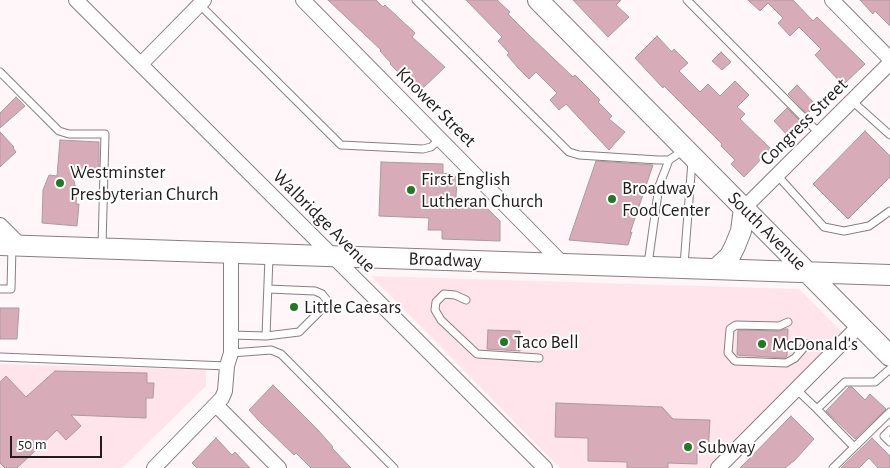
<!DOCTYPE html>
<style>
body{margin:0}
#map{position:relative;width:890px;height:468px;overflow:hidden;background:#fef6f8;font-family:"Alegreya Sans",sans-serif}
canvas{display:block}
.scale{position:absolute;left:10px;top:436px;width:92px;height:22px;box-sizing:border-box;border:2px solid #221c1d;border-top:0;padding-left:6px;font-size:15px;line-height:18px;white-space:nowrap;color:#221c1d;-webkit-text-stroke:4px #fff;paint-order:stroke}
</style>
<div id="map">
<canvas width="890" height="468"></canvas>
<div class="scale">50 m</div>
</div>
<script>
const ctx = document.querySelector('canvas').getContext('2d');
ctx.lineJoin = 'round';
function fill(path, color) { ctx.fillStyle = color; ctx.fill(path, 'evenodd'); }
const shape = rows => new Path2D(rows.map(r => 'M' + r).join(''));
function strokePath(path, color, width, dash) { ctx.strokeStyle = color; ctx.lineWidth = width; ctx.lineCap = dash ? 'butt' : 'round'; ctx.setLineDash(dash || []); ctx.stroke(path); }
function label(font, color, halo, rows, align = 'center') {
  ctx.font = font + ' "Alegreya Sans",sans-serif'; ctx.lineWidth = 4; ctx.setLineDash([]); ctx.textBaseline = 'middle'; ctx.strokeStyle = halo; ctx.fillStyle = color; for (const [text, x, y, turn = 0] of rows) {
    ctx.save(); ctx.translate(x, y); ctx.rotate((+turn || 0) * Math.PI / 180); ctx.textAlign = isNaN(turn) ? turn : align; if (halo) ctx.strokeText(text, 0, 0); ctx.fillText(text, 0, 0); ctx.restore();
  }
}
const built = shape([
 [371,276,799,289,844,334,710,468,560,468],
 [0,364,206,370,206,386,122,468,0,468]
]);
const building = shape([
 [328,0,376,0,383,7,385,5,415,33,412,37,445,67,422,89,407,73,403,77,390,64,391,63,380,51,381,50,328,0],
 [466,0,497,0,510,12,508,14,528,34,573,77,575,75,600,100,598,102,612,116,609,119,625,132,609,150,566,104,559,110,550,100,557,93,536,72,529,79,519,69,507,55,509,53,498,41,502,37,466,0],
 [573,0,621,0,616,5,629,17,608,37,573,0],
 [748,0,793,0,813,21,817,17,865,64,843,85,815,55,821,49,799,27,790,36,778,23,783,18,768,3,760,11,748,0],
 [860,0,890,0,890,26,875,11,873,14,860,0],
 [657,36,672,52,674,49,688,63,679,71,700,92,708,84,720,96,735,81,749,95,737,107,745,114,740,119,771,149,744,177,731,164,735,160,721,146,722,144,664,86,663,88,635,58,657,36],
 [721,52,731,62,722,70,712,61,721,52],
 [797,85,816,105,807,114,788,94,797,85],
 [16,97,25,106,0,128,0,113,16,97],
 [787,108,800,121,797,124,800,126,789,137,774,121,787,108],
 [865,131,890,156,890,177,848,219,813,184,865,131],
 [0,132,14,147,13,148,16,152,0,167,0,132],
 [60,140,99,142,99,174,72,174,77,192,76,204,79,204,77,226,42,223,43,190,49,175,57,176,60,140],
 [596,161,653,165,630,233,632,232,628,245,569,240,596,161],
 [381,162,443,164,443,174,451,173,457,178,456,197,477,198,500,221,500,241,442,239,442,230,428,230,429,218,379,216,381,162],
 [0,308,19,308,17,339,0,339,0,308],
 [785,329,788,329,787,356,785,358,737,355,738,330,779,331,785,329],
 [488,330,520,331,520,351,487,349,488,330],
 [55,371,147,373,147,383,154,383,153,398,146,398,146,418,71,415,81,426,66,440,57,430,17,468,5,468,0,463,0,382,6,376,26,397,55,371],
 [273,385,318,430,333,447,332,448,351,468,311,468,296,453,294,455,261,423,249,410,273,385],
 [849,387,852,387,865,400,870,394,886,409,855,439,826,411,849,387],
 [556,403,662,407,673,419,710,420,708,453,697,453,697,464,668,463,668,468,627,468,627,462,588,461,588,438,555,437,556,403],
 [791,416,814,439,795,460,785,468,740,468,791,416],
 [216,438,232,455,235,452,250,468,197,468,192,463,216,438],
 [872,438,890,456,890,468,878,468,869,458,859,468,841,468,872,438]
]);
const lane = shape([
 [416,0,569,152,579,155,658,160,669,160,684,150],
 [687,0,819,133],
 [198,3,341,145,423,149,431,147,441,138],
 [0,72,59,131,69,134,105,134,102,246],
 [852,101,890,135],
 [777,175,824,227,844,231,869,226,890,211],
 [648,264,659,186,669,160],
 [684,265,692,161],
 [0,289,11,289,12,246],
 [466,300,455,295,444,294,436,302,435,310,441,320,477,354,539,358],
 [788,322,779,326,736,325,730,329,728,353,735,361,786,363,795,358,807,344],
 [231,335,266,336,269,257],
 [266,336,299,332,327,304,326,299,322,294,315,291,268,289],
 [231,353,271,350,281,354,394,468],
 [0,357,227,366],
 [797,390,817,409],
 [890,430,884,436,890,442],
 [854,447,817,409,845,382,875,382,890,369],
 [833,468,890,412]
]);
const street = shape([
 [76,0,545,468],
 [303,0,563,264],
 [832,0,890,59],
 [141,64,204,0],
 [744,208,890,63],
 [0,225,21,246],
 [216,405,279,468],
 [154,468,222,398,225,391,227,366,231,353,231,254],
 [718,468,860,325]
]);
const secondary = shape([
 [538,0,890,356],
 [0,245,890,275],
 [716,269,730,256,735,246,741,231,744,208]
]);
const markers = [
 [60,183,5,"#227825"],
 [411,190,5,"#227825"],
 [612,199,5,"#227825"],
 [294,307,5,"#227825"],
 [504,342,5,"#227825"],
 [762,344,5,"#227825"],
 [688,447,5,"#227825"]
];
const streetNames = [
 ["Knower Street",436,107,45],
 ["Congress Street",804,122,-45],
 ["Walbridge Avenue",324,221,45],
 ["South Avenue",767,231,45],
 ["Broadway",445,260,2]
];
const poiNames = [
 ["Westminster",70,172],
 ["Presbyterian Church",70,194],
 ["First English",421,179],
 ["Lutheran Church",421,201],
 ["Broadway",622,188],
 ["Food Center",622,210],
 ["Little Caesars",304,307],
 ["Taco Bell",514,342],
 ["McDonald's",772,344],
 ["Subway",698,447]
];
fill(built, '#ffe4eb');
fill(building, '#d8abb8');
strokePath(building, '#ab9a9f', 1);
strokePath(lane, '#8d7c81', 9);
strokePath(street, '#8d7c81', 16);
strokePath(secondary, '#8d7c81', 22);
strokePath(lane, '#fff', 7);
strokePath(street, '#fff', 14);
strokePath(secondary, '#fff', 20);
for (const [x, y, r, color] of markers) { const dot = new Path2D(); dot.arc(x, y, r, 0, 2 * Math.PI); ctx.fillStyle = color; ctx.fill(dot); strokePath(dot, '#fff', 2); }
label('19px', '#221c1d', '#fff', streetNames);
label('19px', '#221c1d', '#fff', poiNames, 'left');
</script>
